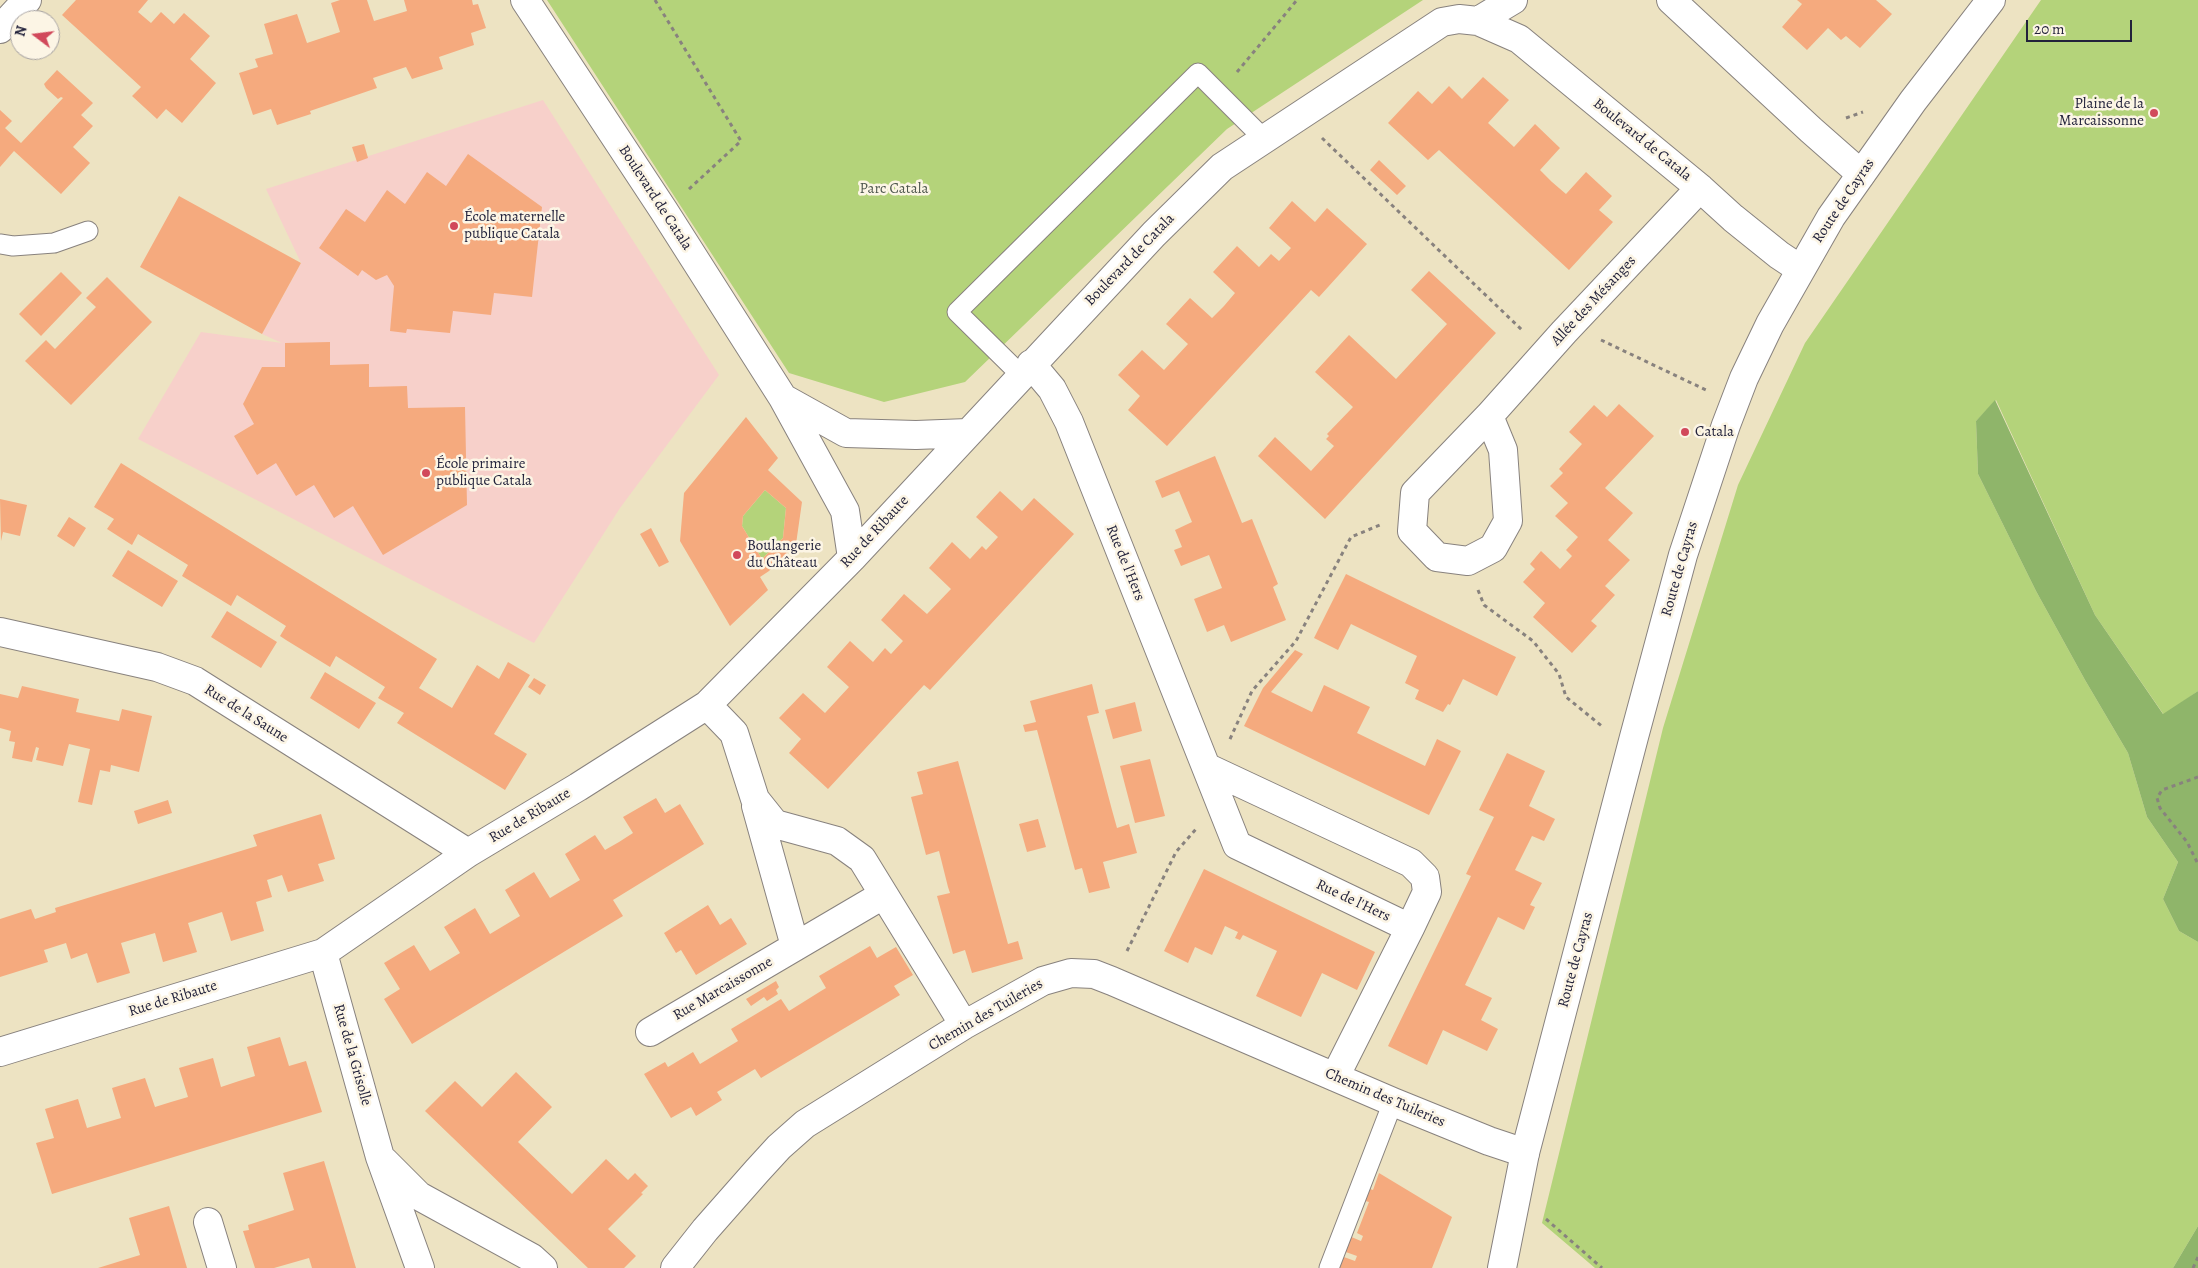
<!DOCTYPE html>
<meta charset="utf-8">
<style>
body{margin:0}
#map{position:relative;width:2198px;height:1268px;overflow:hidden;background:#ede3c2;font-family:Alegreya,serif}
canvas{display:block}
.north{position:absolute;left:10px;top:10px;width:50px;height:50px;box-sizing:border-box;background:#fcf5e5;border:1px solid #a5a1a1;border-radius:50%;rotate:285deg;font-size:14px;font-weight:700;line-height:20px;text-align:center;color:#22223b}
.north::after{content:'';display:block;margin:auto;width:18px;height:22px;background:#d1495b;clip-path:polygon(50% 0,100% 100%,50% 72%,0 100%)}
.scale{position:absolute;left:2026px;top:20px;width:106px;height:22px;box-sizing:border-box;border:2px solid #22223b;border-top:0;padding-left:6px;font-size:15px;line-height:18px;white-space:nowrap;color:#22223b;-webkit-text-stroke:4px #fcf5e5;paint-order:stroke}
</style>
<div id="map">
<canvas width="2198" height="1268"></canvas>
<div class="north">N</div>
<div class="scale">20 m</div>
</div>
<script>
const ctx = document.querySelector('canvas').getContext('2d');
ctx.lineJoin = 'round';
function fill(path, color) { ctx.fillStyle = color; ctx.fill(path, 'evenodd'); }
const shape = rows => new Path2D(rows.map(r => 'M' + r).join(''));
function strokePath(path, color, width, dash) { ctx.strokeStyle = color; ctx.lineWidth = width; ctx.lineCap = dash ? 'butt' : 'round'; ctx.setLineDash(dash || []); ctx.stroke(path); }
function label(font, color, halo, rows, align = 'center') {
  ctx.font = font + ' Alegreya,serif'; ctx.lineWidth = 5; ctx.setLineDash([]); ctx.textBaseline = 'middle'; ctx.strokeStyle = halo; ctx.fillStyle = color; for (const [text, x, y, turn = 0] of rows) {
    ctx.save(); ctx.translate(x, y); ctx.rotate((+turn || 0) * Math.PI / 180); ctx.textAlign = isNaN(turn) ? turn : align; if (halo) ctx.strokeText(text, 0, 0); ctx.fillText(text, 0, 0); ctx.restore();
  }
}
const built = shape([
 [543,100,719,375,620,508,534,643,138,439,201,332,282,343,262,334,301,263,266,189]
]);
const green = shape([
 [547,0,1423,0,1227,129,965,382,884,402,789,373],
 [2041,0,2198,0,2198,691,2164,715,2095,615,1996,400,1976,421,1978,474,2036,591,2085,680,2128,753,2147,817,2178,862,2163,899,2179,931,2198,942,2198,1226,2173,1268,1595,1268,1542,1223,1663,728,1738,485,1805,343],
 [765,490,786,508,783,538,762,559,742,526,743,516]
]);
const forest = shape([
 [1995,400,2095,615,2163,714,2198,691,2198,942,2179,931,2163,899,2178,862,2147,817,2128,753,2085,680,2036,591,1978,474,1976,421],
 [2198,1226,2198,1268,2173,1268]
]);
const building = shape([
 [76,0,148,0,138,12,151,23,161,12,174,24,184,13,210,36,190,59,216,83,182,123,166,109,157,119,132,96,141,87,62,15],
 [340,0,367,0,374,21,407,11,404,0,472,0,473,5,478,4,486,28,471,33,474,45,439,57,443,69,412,79,406,67,373,78,377,88,310,111,311,114,277,125,271,109,253,115,239,73,258,67,255,59,273,54,264,24,297,14,307,43,340,32,331,3],
 [1797,0,1876,0,1892,14,1860,48,1846,36,1841,40,1828,28,1807,50,1782,27,1802,4],
 [57,70,93,103,81,115,93,126,73,147,90,163,61,194,14,151,0,167,0,110,12,121,5,128,21,143,63,98,61,97,58,99,46,88,44,84],
 [1483,77,1509,100,1488,123,1514,147,1535,124,1560,148,1540,170,1552,182,1566,194,1586,172,1612,196,1599,210,1613,222,1569,270,1439,150,1428,160,1388,123,1418,91,1432,104,1449,86,1462,99],
 [364,144,368,158,357,162,352,147],
 [468,154,542,207,532,297,494,293,491,315,453,311,450,333,407,329,406,333,390,331,394,286,387,275,376,280,362,270,358,276,319,248,346,209,365,222,387,190,405,204,427,172,446,186],
 [1379,160,1406,186,1397,195,1370,170],
 [179,196,301,263,262,334,140,267],
 [1292,201,1315,222,1327,208,1367,244,1319,297,1311,290,1167,446,1128,410,1140,396,1118,375,1142,350,1164,370,1188,344,1166,324,1190,298,1212,318,1224,306,1235,293,1213,272,1237,246,1259,267,1271,254,1279,261,1291,248,1269,228],
 [1429,271,1496,333,1325,519,1258,456,1275,437,1311,471,1334,446,1326,439,1329,436,1327,434,1353,407,1315,372,1349,335,1396,379,1447,324,1411,290],
 [61,272,82,293,41,336,19,314],
 [107,277,152,322,71,405,25,361,46,340,55,349,90,313,96,307,86,298],
 [330,342,330,365,369,364,369,387,407,386,408,408,465,407,467,505,383,555,353,506,334,518,314,485,296,496,276,463,257,475,234,436,254,424,243,404,262,367,285,367,285,343],
 [1619,404,1654,436,1605,488,1633,513,1608,540,1630,560,1605,586,1615,595,1591,621,1597,626,1572,653,1533,617,1545,603,1523,582,1535,569,1530,564,1541,551,1560,569,1572,556,1566,550,1578,537,1555,516,1568,503,1550,486,1563,473,1559,469,1582,444,1569,432,1594,405,1607,417],
 [746,417,778,458,768,470,802,502,796,544,769,571,760,577,768,590,730,626,680,541,684,493],
 [765,490,786,508,783,538,762,559,742,526,743,516],
 [1215,456,1242,523,1252,519,1278,584,1273,587,1286,620,1231,642,1224,625,1207,632,1194,599,1222,588,1209,555,1181,566,1174,550,1182,547,1175,530,1192,522,1179,491,1162,498,1155,481],
 [121,463,437,659,419,688,452,708,477,665,499,679,508,662,530,675,494,734,527,754,505,790,397,723,404,713,378,698,385,687,336,656,330,667,286,640,280,636,286,626,237,595,231,606,182,576,188,565,138,534,132,545,107,529,114,519,94,507],
 [1000,491,1022,511,1034,498,1074,534,930,690,924,685,828,789,789,753,801,739,779,718,803,693,825,713,849,687,827,667,850,641,873,662,885,648,891,654,903,641,881,620,904,594,927,614,951,589,929,568,952,542,970,559,982,546,986,550,998,537,976,517],
 [0,499,27,505,20,536,3,532,1,541],
 [69,517,86,528,74,547,57,536],
 [651,528,669,562,659,567,640,534],
 [128,550,178,581,162,607,112,576],
 [1346,574,1516,657,1497,696,1463,679,1450,705,1448,704,1443,712,1415,699,1419,690,1405,683,1417,656,1351,624,1338,650,1314,638],
 [227,611,277,642,261,668,211,637],
 [1295,650,1303,654,1271,692,1312,712,1324,685,1370,707,1357,733,1425,766,1437,739,1461,751,1429,815,1244,726,1263,688],
 [325,672,376,703,359,729,310,698],
 [534,678,546,685,540,695,528,687],
 [1092,684,1099,713,1087,716,1112,810,1117,828,1129,824,1137,853,1103,862,1110,888,1089,893,1082,868,1075,870,1037,730,1025,732,1023,725,1036,722,1030,701],
 [22,686,79,699,76,712,119,721,122,709,152,716,139,772,111,765,110,772,100,770,92,805,78,802,90,749,69,744,63,766,36,760,39,748,36,747,32,762,12,758,15,742,9,741,11,731,0,728,0,694,18,698],
 [1135,702,1142,731,1113,739,1105,710],
 [1507,753,1545,771,1529,806,1555,819,1544,841,1532,836,1515,870,1542,883,1530,905,1535,907,1524,930,1498,917,1465,985,1492,998,1481,1020,1498,1029,1487,1051,1443,1030,1427,1065,1388,1046,1471,876,1466,874,1494,817,1479,810],
 [1150,759,1165,816,1135,823,1120,766],
 [958,761,1008,944,1018,941,1023,959,972,973,965,950,953,954,937,896,950,893,948,887,939,851,926,855,911,797,923,794,917,772],
 [656,798,665,813,680,804,704,844,613,900,623,916,412,1044,384,999,400,989,384,963,414,945,430,971,460,953,444,927,475,908,490,934,520,916,505,890,534,872,550,898,580,880,565,854,595,835,605,850,619,842,633,833,623,817],
 [168,800,172,813,138,824,134,811],
 [321,814,335,859,318,864,324,881,288,892,282,875,267,880,272,897,256,902,264,931,231,941,222,912,188,923,197,952,163,962,155,933,121,943,130,973,97,983,87,953,71,959,66,943,44,950,48,962,0,977,0,919,31,909,35,919,56,912,55,908,257,846,253,835],
 [1038,819,1046,847,1027,852,1019,824],
 [1204,869,1375,952,1357,990,1322,973,1301,1017,1256,996,1277,951,1243,935,1240,940,1235,938,1238,932,1225,926,1212,955,1195,947,1188,963,1164,951],
 [708,905,720,925,731,918,747,944,696,975,681,950,676,953,664,933],
 [870,946,877,958,896,947,913,975,894,986,900,995,761,1078,755,1069,717,1092,722,1100,696,1116,691,1107,671,1118,644,1074,665,1062,668,1067,693,1052,700,1064,738,1041,731,1029,781,999,789,1011,821,991,826,988,819,976],
 [776,981,779,987,776,990,778,994,767,1001,764,997,751,1006,746,999],
 [280,1037,289,1066,306,1061,322,1112,52,1194,36,1143,54,1138,45,1109,78,1099,87,1128,121,1118,112,1088,145,1078,155,1107,171,1102,188,1097,179,1068,213,1058,221,1087,239,1081,255,1076,247,1047],
 [516,1072,552,1107,518,1142,572,1194,606,1159,628,1180,635,1173,648,1186,641,1193,643,1194,608,1229,636,1256,624,1268,588,1268,425,1111,455,1081,482,1107],
 [324,1161,356,1268,312,1268,309,1258,274,1268,255,1268,243,1231,249,1230,248,1225,294,1210,283,1173],
 [1379,1173,1452,1217,1432,1268,1336,1268,1341,1256,1355,1261,1357,1256,1343,1251,1349,1236,1361,1241,1363,1236,1357,1233,1369,1202,1362,1200,1367,1188,1373,1190],
 [169,1206,187,1268,98,1268,140,1255,129,1218]
]);
const path = shape([
 [655,0,741,141,688,190],
 [1237,72,1297,0],
 [1846,118,1863,112],
 [1322,138,1523,331],
 [1601,340,1706,390],
 [1478,590,1484,605,1533,641,1559,674,1566,697,1603,727],
 [1230,739,1252,691,1296,641,1351,537,1380,525],
 [2198,777,2162,790,2157,798,2160,808,2187,842,2198,864],
 [1127,951,1176,852,1196,829],
 [1546,1219,1602,1268],
 [2193,1268,2198,1257]
]);
const service = shape([
 [0,244,13,246,54,243,88,231],
 [1021,375,957,312,1198,73,1264,139],
 [1329,1268,1393,1102]
]);
const minor = shape([
 [525,0,664,211,783,398,846,433,916,435,968,433],
 [1671,0,1811,130,1861,174],
 [1478,21,1513,0],
 [0,29,27,0],
 [1031,364,1052,389,1069,422,1237,845,1410,928,1335,1077],
 [783,398,845,511,852,558],
 [1489,416,1503,450,1508,521,1493,548,1468,561,1437,557,1412,531,1415,493,1489,416],
 [1489,416,1564,332,1700,188],
 [0,632,157,667,195,681,468,853],
 [707,705,734,733,755,799,775,824,837,841,862,859,964,1025],
 [1206,767,1411,863,1425,877,1427,892,1410,928],
 [756,806,795,946],
 [323,953,380,1157,420,1268],
 [650,1032,883,895],
 [0,1052,323,953,468,853,578,787,707,705,852,558,1154,234,1222,167,1442,22,1459,19,1478,21,1519,39,1700,188,1733,218,1779,255,1800,269],
 [384,1161,419,1196,532,1258,543,1268],
 [208,1222,222,1268],
 [675,1268,705,1230,757,1171,779,1147,805,1124,964,1025,1043,981,1071,973,1094,974,1112,981,1393,1102,1489,1141,1525,1153]
]);
const tertiary = shape([
 [1502,1268,1525,1153,1634,737,1683,555,1726,425,1744,378,1770,324,1831,217,1913,101,1991,0]
]);
const markers = [
 [2154,113,5,"#d1495b"],
 [454,226,5,"#d1495b"],
 [1685,432,5,"#d1495b"],
 [426,473,5,"#d1495b"],
 [737,555,5,"#d1495b"]
];
const poiNames = [
 ["Plaine de la",2144,104,"right"],
 ["Marcaissonne",2144,121,"right"],
 ["École maternelle",464,217],
 ["publique Catala",464,234],
 ["Catala",1695,432],
 ["École primaire",436,464],
 ["publique Catala",436,481],
 ["Boulangerie",747,546],
 ["du Château",747,563]
];
const streetNames = [
 ["Boulevard de Catala",1642,140,39],
 ["Boulevard de Catala",655,198,57],
 ["Route de Cayras",1844,201,-56],
 ["Boulevard de Catala",1130,260,-46],
 ["Allée des Mésanges",1594,301,-47],
 ["Rue de Ribaute",875,532,-47],
 ["Rue de l'Hers",1125,563,68],
 ["Route de Cayras",1680,569,-74],
 ["Rue de la Saune",246,714,32],
 ["Rue de Ribaute",530,816,-31],
 ["Rue de l'Hers",1353,901,25],
 ["Route de Cayras",1576,960,-75],
 ["Rue Marcaissonne",723,989,-30],
 ["Rue de Ribaute",173,999,-17],
 ["Chemin des Tuileries",986,1015,-30],
 ["Rue de la Grisolle",352,1055,74],
 ["Chemin des Tuileries",1385,1098,23]
];
const parkNames = [
 ["Parc Catala",894,189]
];
fill(built, '#f7d0ca');
fill(green, '#b4d37a');
fill(forest, '#8fb56a');
fill(building, '#f5aa7e');
strokePath(service, '#88827e', 21);
strokePath(minor, '#88827e', 30);
strokePath(tertiary, '#88827e', 30);
strokePath(path, '#88827e', 3, [4, 4]);
strokePath(service, '#fff', 19);
strokePath(minor, '#fff', 28);
strokePath(tertiary, '#fff', 28);
for (const [x, y, r, color] of markers) { const dot = new Path2D(); dot.arc(x, y, r, 0, 2 * Math.PI); ctx.fillStyle = color; ctx.fill(dot); strokePath(dot, '#fcf5e5', 2); }
label('15px', '#22223b', '#fcf5e5', poiNames, 'left');
label('15px', '#22223b', '#fcf5e5', streetNames);
label('15px', '#4e574e', '#fcf5e5', parkNames);
</script>
